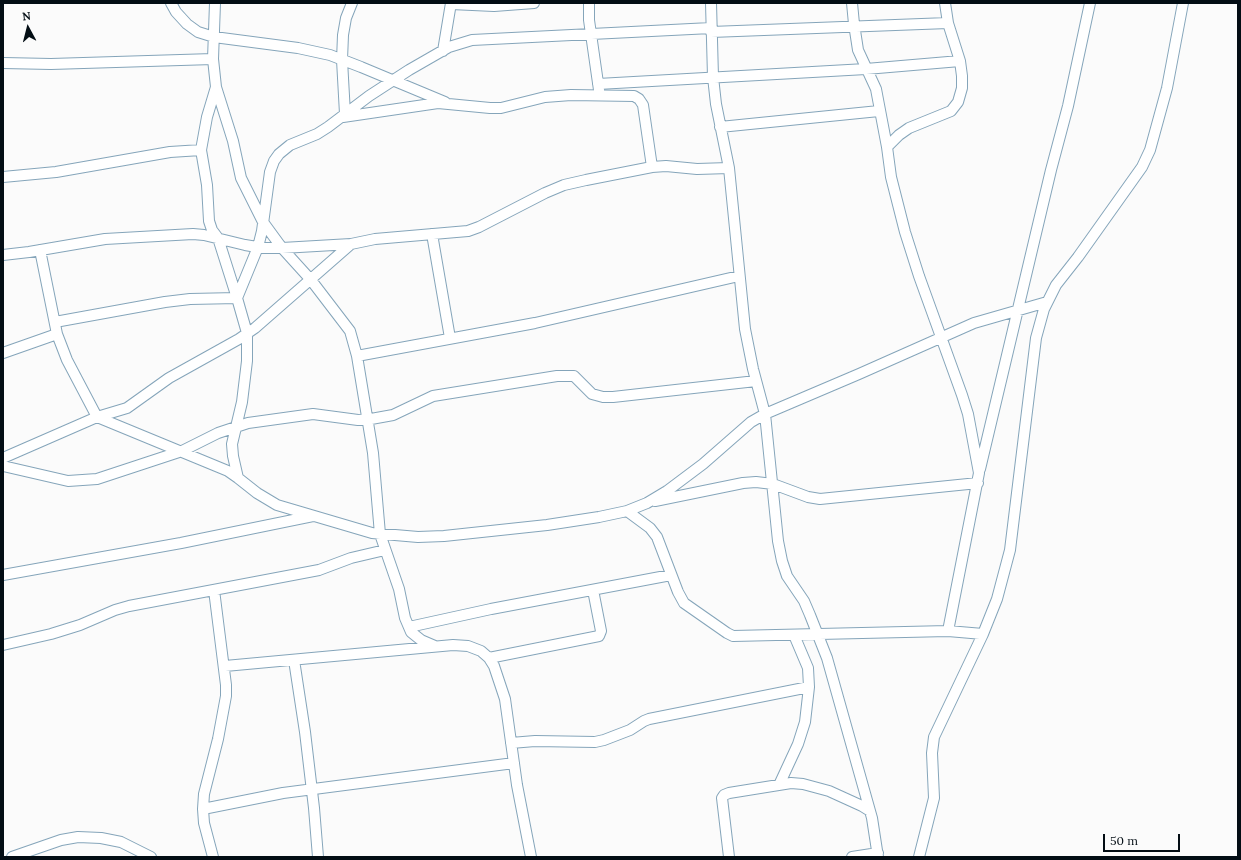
<!DOCTYPE html>
<style>
body{margin:0}
#map{position:relative;width:1241px;height:860px;overflow:hidden;background:#fbfbfb;font-family:Lora,serif}
canvas{display:block}
.frame{position:absolute;inset:0;border:4px solid #030d14;pointer-events:none}
.north{position:absolute;left:8px;top:8px;width:40px;height:40px;-webkit-text-stroke:3px #fbfbfb;paint-order:stroke;rotate:353deg;font-size:11px;font-weight:700;line-height:16px;text-align:center;color:#030d14}
.north::after{content:'';display:block;margin:auto;width:14px;height:18px;background:#030d14;clip-path:polygon(50% 0,100% 100%,50% 72%,0 100%)}
.scale{position:absolute;left:1103px;top:834px;width:77px;height:18px;box-sizing:border-box;border:2px solid #030d14;border-top:0;padding-left:5px;font-size:12px;line-height:14px;white-space:nowrap;color:#030d14;-webkit-text-stroke:3px #fbfbfb;paint-order:stroke}
</style>
<div id="map">
<canvas width="1241" height="860"></canvas>
<div class="frame"></div>
<div class="north">N</div>
<div class="scale">50 m</div>
</div>
<script>
const ctx = document.querySelector('canvas').getContext('2d');
ctx.lineJoin = 'round';
const shape = rows => new Path2D(rows.map(r => 'M' + r).join(''));
function strokePath(path, color, width, dash) { ctx.strokeStyle = color; ctx.lineWidth = width; ctx.lineCap = dash ? 'butt' : 'round'; ctx.setLineDash(dash || []); ctx.stroke(path); }
const street = shape([
 [171,3,176,12,187,24,198,32,214,37,298,48,330,55,361,67,445,102],
 [215,3,213,59,216,87,233,141,241,178,263,222,282,248,311,280,350,331,357,356,373,453,380,534,399,589,405,618,411,632,421,640,435,646],
 [589,3,589,20,599,90],
 [711,3,713,77,716,104,729,168,745,329,753,369,765,414,778,541,782,561,787,576,804,601,810,615,827,658,872,818,878,857],
 [852,3,854,24,858,50,876,89,887,147,891,177,905,232,919,276,962,395,968,414,979,473,948,631],
 [451,4,494,6,534,3],
 [711,32,948,23],
 [443,51,451,3],
 [3,63,51,64,213,59],
 [598,84,866,69,960,61],
 [216,87,207,117,201,150,207,185,209,221,212,230,218,238,237,298,247,333,247,361,242,402,232,444,233,456,238,478],
 [345,114,342,60,343,35,346,18,352,3],
 [343,117,438,103,490,108,501,108,545,97,571,95,634,96,639,99,643,105,652,167],
 [720,127,879,111],
 [887,147,899,135,909,128,951,111,958,102,962,88,962,76,960,61,948,23,945,3],
 [3,177,56,172,170,152,201,150],
 [432,234,450,338],
 [40,250,57,334,67,360,97,417,228,471,238,478,257,493,277,505,372,533,418,537,444,536,547,525,599,517,627,511,647,503,667,491,703,464,751,422,765,414,859,374,974,323,1047,302],
 [3,255,29,252,105,239,193,234,204,235,245,245,263,248,282,248,351,244],
 [55,322,165,302,190,299,237,298,258,247,262,231,270,172,274,161,279,154,290,145,317,134,328,127,369,96,409,70,449,47,472,40,711,28],
 [3,353,57,334],
 [357,356,535,323,739,276],
 [3,458,97,417,127,408,169,378,239,339,255,328,351,244,375,239,468,231,479,227,545,193,564,185,586,180,652,167,666,166,697,169,729,168],
 [3,466,68,481,97,479,182,451,218,433,248,423,313,414,358,420,371,419,393,415,433,396,557,376,574,376,592,394,603,397,613,397,756,381],
 [980,469,1051,170,1068,106,1090,3],
 [655,501,743,483,756,482,773,484,808,497,820,499,978,483],
 [627,511,650,528,657,537,678,592,684,603,727,633,733,636,948,631,983,634],
 [3,575,181,543,313,516],
 [409,627,491,609,671,575],
 [3,645,51,634,80,625,115,610,129,606,319,570,351,558,385,550],
 [489,658,599,636,601,631,593,590],
 [294,660,305,732,314,808,318,857],
 [225,666,453,645,468,646,481,651,489,658,494,666,505,699,517,785,531,857],
 [511,743,535,741,595,742,604,740,630,730,644,721,649,719,809,687],
 [779,785,798,744,805,722,809,687,808,668,794,635],
 [203,809,283,793,514,763],
 [12,857,61,840,78,837,101,838,121,842,151,857],
 [213,857,204,823,203,809,204,794,218,739,226,696,226,685,214,590],
 [729,857,722,798,724,795,729,793,791,783,803,784,829,791,862,806,870,811],
 [852,857,878,853],
 [919,857,934,798,932,753,934,737,983,634,997,599,1010,550,1036,338,1044,309,1056,285,1078,257,1142,167,1150,150,1167,88,1183,3]
]);
strokePath(street, '#85a5ba', 12);
strokePath(street, '#fff', 10);
</script>
